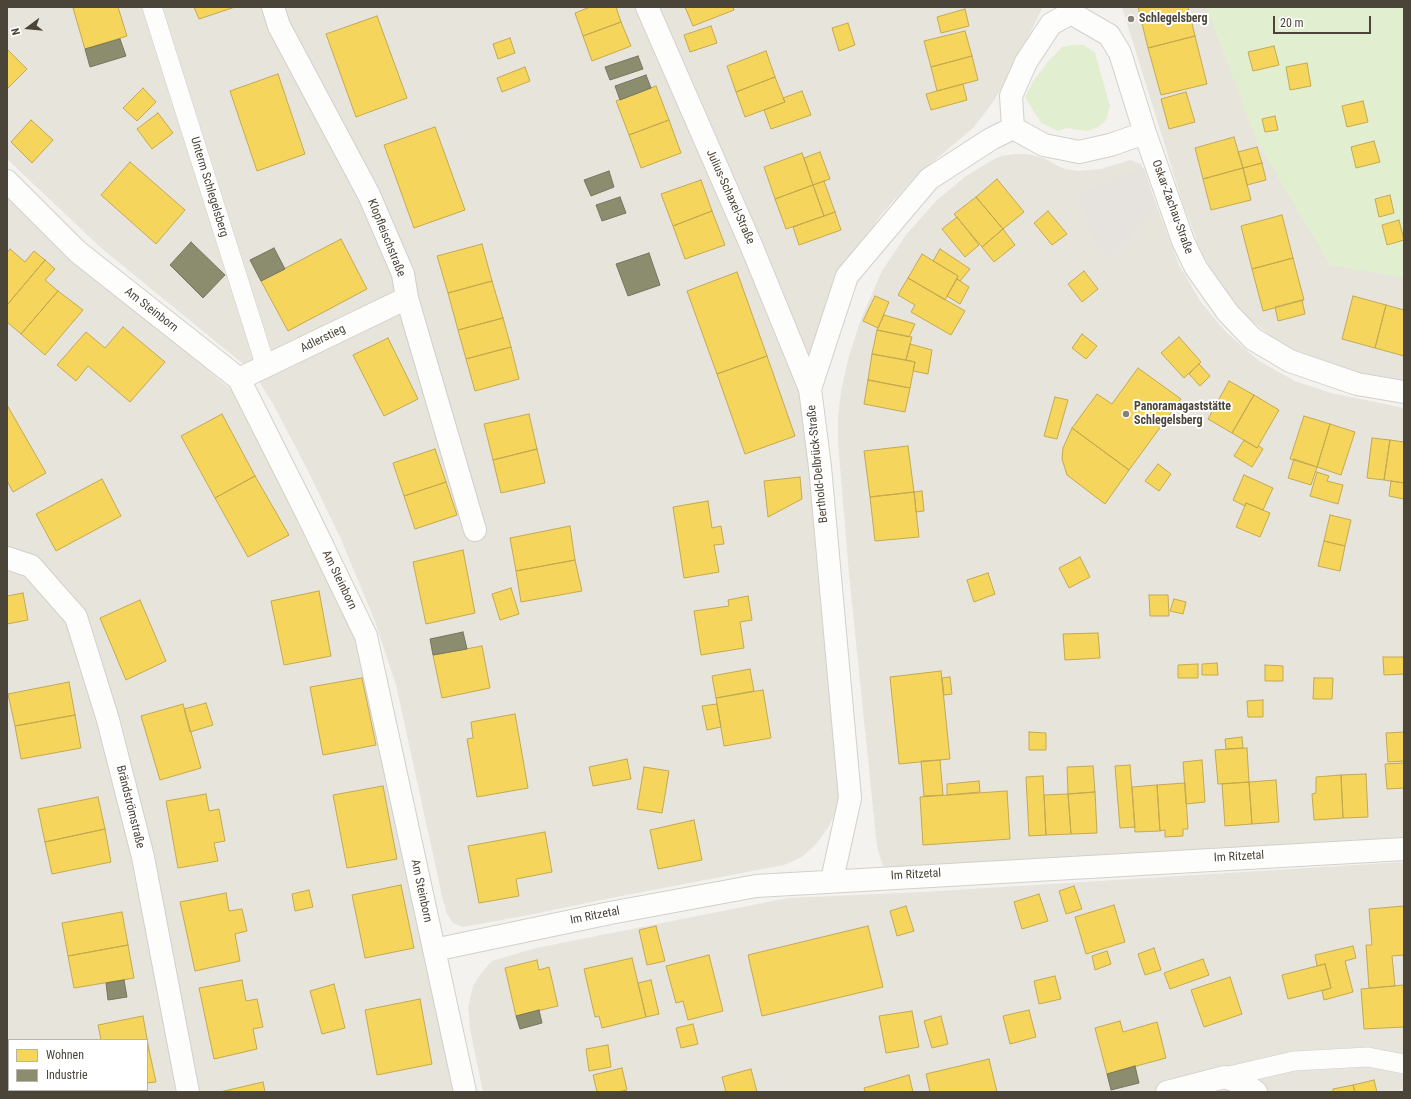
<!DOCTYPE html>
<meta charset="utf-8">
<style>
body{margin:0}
#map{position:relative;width:1411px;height:1099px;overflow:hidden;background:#f4f2ee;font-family:"Roboto Condensed",sans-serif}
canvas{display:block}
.frame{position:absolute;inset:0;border:8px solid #4b4439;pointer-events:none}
.legend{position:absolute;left:8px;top:1039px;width:140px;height:52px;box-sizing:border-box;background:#fff;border:1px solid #b7b4b0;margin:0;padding:5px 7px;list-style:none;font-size:12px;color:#4b4439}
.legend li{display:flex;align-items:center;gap:8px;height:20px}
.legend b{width:20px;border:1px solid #b7b4b0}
.north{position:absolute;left:8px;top:8px;width:40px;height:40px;-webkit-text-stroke:3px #fff;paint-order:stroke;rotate:254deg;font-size:11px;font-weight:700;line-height:16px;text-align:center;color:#4b4439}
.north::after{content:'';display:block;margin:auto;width:14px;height:18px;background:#4b4439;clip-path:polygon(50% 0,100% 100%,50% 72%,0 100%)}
.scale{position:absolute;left:1273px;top:16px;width:98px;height:18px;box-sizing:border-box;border:2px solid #4b4439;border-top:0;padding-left:5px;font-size:12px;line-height:14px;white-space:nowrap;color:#4b4439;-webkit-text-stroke:3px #fff;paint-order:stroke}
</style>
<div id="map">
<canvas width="1411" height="1099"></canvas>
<div class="frame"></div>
<ul class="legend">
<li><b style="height:11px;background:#f6d55c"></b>Wohnen</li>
<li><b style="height:11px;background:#8c8c6e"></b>Industrie</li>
</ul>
<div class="north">N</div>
<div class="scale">20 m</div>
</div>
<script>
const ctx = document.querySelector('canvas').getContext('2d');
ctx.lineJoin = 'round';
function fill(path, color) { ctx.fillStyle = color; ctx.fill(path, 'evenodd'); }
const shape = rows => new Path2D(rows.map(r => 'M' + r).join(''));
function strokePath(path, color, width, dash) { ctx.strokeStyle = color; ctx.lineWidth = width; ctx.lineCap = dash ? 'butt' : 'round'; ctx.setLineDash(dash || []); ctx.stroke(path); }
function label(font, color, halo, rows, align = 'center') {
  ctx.font = font + ' "Roboto Condensed",sans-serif'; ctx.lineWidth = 4; ctx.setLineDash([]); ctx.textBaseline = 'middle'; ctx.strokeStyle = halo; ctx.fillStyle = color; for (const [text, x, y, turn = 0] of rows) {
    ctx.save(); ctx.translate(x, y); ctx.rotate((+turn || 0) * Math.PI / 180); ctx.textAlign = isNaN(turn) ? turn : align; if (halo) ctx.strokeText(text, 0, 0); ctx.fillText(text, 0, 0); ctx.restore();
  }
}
const residential = shape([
 [7,7,1043,7,1008,78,991,105,973,128,914,178,880,216,854,256,807,444,818,577,840,791,837,809,828,828,816,844,802,857,784,865,616,897,529,915,463,927,453,923,447,914,442,896,396,685,374,619,340,537,306,467,273,404,253,372,100,247,7,159],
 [1122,7,1404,7,1404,382,1338,368,1305,357,1274,339,1244,314,1223,287,1202,254,1183,204],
 [1014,154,1027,154,1044,158,1062,168,1078,171,1101,169,1130,160,1141,164,1179,265,1201,302,1226,332,1259,361,1295,381,1331,393,1404,408,1404,839,889,870,883,866,877,847,849,574,838,442,838,417,841,391,849,356,861,319,882,271,906,235,936,201,966,176,991,161,1001,156],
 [7,194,87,268,235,393,348,618,365,665,456,1092,7,1092],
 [9,1040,147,1040,147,1090,9,1090],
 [1404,862,1404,1092,483,1092,470,1029,468,1007,473,986,482,972,492,961,536,948,788,898,923,892]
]);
const green = shape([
 [1206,7,1404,7,1404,278,1330,265,1257,142],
 [1071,45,1084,45,1095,53,1110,106,1106,120,1098,127,1087,131,1066,128,1058,131,1041,123,1025,97,1033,81,1047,63,1062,47]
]);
const parking = shape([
 [1144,168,1157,208,1109,260,1088,228,1079,193]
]);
const homes = shape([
 [77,7,118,7,127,36,85,49,73,8,77,7],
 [194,7,235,7,199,19,194,7],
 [590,7,616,7,621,22,583,36,575,13,590,7],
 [685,7,733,7,734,10,693,26,685,7],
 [1138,7,1188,7,1195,36,1148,48,1138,7],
 [965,9,969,26,941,33,937,17,965,9],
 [377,16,407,98,356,117,326,34,377,16],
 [621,22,631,46,592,61,583,36,621,22],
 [848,23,855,45,839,51,832,28,848,23],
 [711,26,717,43,690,52,684,35,711,26],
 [965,31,972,56,931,67,924,41,965,31],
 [1195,36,1207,84,1161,95,1148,48,1195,36],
 [510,38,515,53,498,59,493,44,510,38],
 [1274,46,1279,65,1253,71,1248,52,1274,46],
 [7,49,27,69,7,89,7,49],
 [766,51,775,77,736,92,727,66,766,51],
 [972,56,978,80,937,91,931,67,972,56],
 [1307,63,1311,86,1290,90,1286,67,1307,63],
 [525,67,530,81,502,92,497,78,525,67],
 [278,74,305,154,257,171,230,91,278,74],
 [775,77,785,102,745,117,736,92,775,77],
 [963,84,967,100,931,110,926,94,963,84],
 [656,86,669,120,629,135,616,101,656,86],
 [143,88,156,102,137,121,123,108,143,88],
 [802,91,811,115,771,129,764,110,785,102,783,98,802,91],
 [1186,92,1195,122,1169,129,1161,99,1186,92],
 [1363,101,1368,122,1347,127,1342,106,1363,101],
 [158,113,173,133,152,149,137,129,158,113],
 [1275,116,1278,130,1265,132,1262,119,1275,116],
 [31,120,53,140,32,163,11,142,31,120],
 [669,120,681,153,641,168,629,135,669,120],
 [435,127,465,210,414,228,384,145,435,127],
 [1234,137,1243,168,1203,179,1195,148,1234,137],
 [1374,141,1380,162,1356,168,1351,147,1374,141],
 [1257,147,1262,163,1243,168,1238,152,1257,147],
 [820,152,830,179,813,185,804,158,820,152],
 [802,153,813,185,775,199,764,167,802,153],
 [130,162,185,210,156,244,101,195,130,162],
 [1262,163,1266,180,1247,185,1243,168,1262,163],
 [1243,168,1251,200,1211,210,1203,179,1243,168],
 [997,179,1024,212,1003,229,976,197,997,179],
 [701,180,712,211,673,226,661,194,701,180],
 [824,181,835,212,824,216,813,185,824,181],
 [813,185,824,216,786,229,775,199,813,185],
 [1390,195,1394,213,1379,217,1375,199,1390,195],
 [976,197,1003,229,982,247,954,214,976,197],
 [712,211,725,245,685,259,673,226,712,211],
 [1048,211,1067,234,1052,245,1034,223,1048,211],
 [835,212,841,230,799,245,793,227,835,212],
 [1282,215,1293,258,1252,269,1241,226,1282,215],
 [957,217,979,245,965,257,942,229,957,217],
 [1399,220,1404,240,1387,245,1382,225,1399,220],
 [1003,229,1015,245,994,262,982,247,1003,229],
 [341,239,367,289,288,331,261,281,341,239],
 [482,244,492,281,448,293,437,256,482,244],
 [10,249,25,262,34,251,45,260,7,305,7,253,10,249],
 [940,249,970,269,960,281,957,279,958,276,933,261,940,249],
 [922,254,958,276,945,300,908,278,922,254],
 [1293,258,1304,300,1263,311,1252,269,1293,258],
 [45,260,55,269,45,280,58,291,21,334,7,322,7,305,45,260],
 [1084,271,1098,289,1082,302,1068,284,1084,271],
 [737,272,767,356,717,374,687,291,737,272],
 [908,278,965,311,951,335,911,312,915,305,898,295,908,278],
 [957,279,969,287,960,304,947,296,957,279],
 [492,281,503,318,458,330,448,293,492,281],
 [58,291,83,310,45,355,21,334,58,291],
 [875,296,889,302,878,328,863,321,875,296],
 [1353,296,1386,305,1375,348,1342,339,1353,296],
 [1302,300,1305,314,1278,321,1275,307,1302,300],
 [1386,305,1404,310,1404,356,1375,348,1386,305],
 [884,315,915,324,909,337,877,330,884,315],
 [503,318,511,347,466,359,458,330,503,318],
 [123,327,165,362,130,402,88,366,76,381,57,365,86,332,105,348,123,327],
 [877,330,912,337,906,360,872,354,877,330],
 [1082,334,1097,346,1086,359,1072,348,1082,334],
 [1179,337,1201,362,1184,378,1161,353,1179,337],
 [388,338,418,399,384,416,353,355,388,338],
 [910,344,932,350,928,374,913,371,915,362,906,360,910,344],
 [511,347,519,379,475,391,466,359,511,347],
 [872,354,915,362,910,388,868,380,872,354],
 [767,356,795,436,745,454,717,374,767,356],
 [1199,364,1210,376,1200,386,1189,374,1199,364],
 [1138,368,1181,399,1129,470,1072,428,1097,394,1112,404,1138,368],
 [868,380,910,388,905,412,864,404,868,380],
 [1229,381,1254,395,1232,433,1208,419,1229,381],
 [1254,395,1279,410,1257,448,1232,433,1254,395],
 [1055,397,1068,400,1057,439,1044,436,1055,397],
 [7,405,46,473,13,492,7,481,7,405],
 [222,414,255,476,215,498,181,436,222,414],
 [529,414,537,449,493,460,484,424,529,414],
 [1304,416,1330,424,1317,467,1290,459,1304,416],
 [1330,424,1355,432,1341,475,1317,467,1330,424],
 [1072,428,1129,470,1105,504,1067,475,1062,459,1063,448,1072,428],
 [1372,438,1390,440,1384,480,1367,478,1372,438],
 [1244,440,1257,448,1259,446,1263,449,1252,467,1234,456,1244,440],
 [1390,440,1404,442,1404,483,1384,480,1390,440],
 [908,446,914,492,870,497,864,451,908,446],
 [435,449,446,482,404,496,393,463,435,449],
 [537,449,545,483,501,493,493,460,537,449],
 [1294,459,1317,467,1311,485,1288,478,1294,459],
 [1158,464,1171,474,1159,491,1145,481,1158,464],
 [1317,472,1329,476,1327,481,1343,485,1338,504,1310,496,1317,472],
 [1244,475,1273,488,1263,510,1246,503,1245,506,1233,500,1244,475],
 [255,476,289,535,248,557,215,498,255,476],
 [800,477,802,499,768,517,764,481,800,477],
 [102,479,121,516,56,551,36,514,102,479],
 [1391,481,1404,483,1404,499,1389,496,1391,481],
 [446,482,457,515,415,529,404,496,446,482],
 [922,491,924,511,916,512,914,492,922,491],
 [914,492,919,537,875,541,870,497,914,492],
 [708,501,712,528,721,526,724,544,714,545,719,572,684,578,673,507,708,501],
 [1246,503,1270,513,1260,537,1236,527,1246,503],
 [1330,515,1351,520,1345,546,1324,541,1330,515],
 [570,526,575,560,516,571,510,538,570,526],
 [1324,541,1345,546,1340,571,1318,566,1324,541],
 [463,550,475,613,426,624,413,562,463,550],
 [1080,557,1090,577,1069,588,1059,568,1080,557],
 [575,560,582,591,521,602,516,571,575,560],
 [988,573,995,594,974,602,967,580,988,573],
 [511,588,519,614,500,620,492,594,511,588],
 [319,591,331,656,284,665,271,601,319,591],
 [23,593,28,620,7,624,7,596,23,593],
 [1149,595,1168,595,1169,616,1150,616,1149,595],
 [748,596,752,620,740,622,744,648,701,655,694,611,729,606,728,600,748,596],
 [1174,599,1186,602,1183,614,1170,611,1174,599],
 [140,600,166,661,126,680,100,618,140,600],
 [1098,633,1100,658,1065,660,1063,634,1098,633],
 [482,646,490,688,442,698,433,655,482,646],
 [1383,657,1404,657,1404,674,1384,675,1383,657],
 [1217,663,1218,675,1202,675,1202,664,1217,663],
 [1198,664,1198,678,1178,678,1178,665,1198,664],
 [1265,665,1283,666,1283,681,1265,681,1265,665],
 [750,669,754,691,716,698,712,676,750,669],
 [941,671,950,759,899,764,890,677,941,671],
 [950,677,952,694,944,695,942,678,950,677],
 [362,678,376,745,323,755,310,687,362,678],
 [1314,678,1333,678,1332,699,1313,699,1314,678],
 [69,682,75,715,15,726,8,694,69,682],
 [763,690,771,738,724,746,716,698,763,690],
 [1263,700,1263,717,1248,717,1247,701,1263,700],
 [206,703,213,725,190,732,184,709,206,703],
 [183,704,201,768,160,780,141,716,183,704],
 [717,704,721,727,707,730,702,706,717,704],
 [515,714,528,788,477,797,467,739,473,738,471,722,515,714],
 [75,715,81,748,21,759,15,726,75,715],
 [1029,732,1046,733,1046,750,1029,750,1029,732],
 [1404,732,1404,761,1388,762,1386,733,1404,732],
 [1242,737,1243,748,1226,749,1225,739,1242,737],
 [1247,748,1249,782,1218,784,1215,750,1247,748],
 [627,759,631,779,593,786,589,767,627,759],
 [940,760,943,795,924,796,921,761,940,760],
 [1202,760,1205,802,1186,804,1183,762,1202,760],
 [1404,763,1404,788,1387,789,1385,764,1404,763],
 [1130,765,1135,827,1120,828,1115,766,1130,765],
 [1093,766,1095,792,1068,794,1067,767,1093,766],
 [644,767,669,771,662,813,637,809,644,767],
 [1366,774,1368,817,1343,818,1341,775,1366,774],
 [1341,775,1343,818,1314,820,1312,794,1316,793,1316,777,1341,775],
 [1043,776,1046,835,1029,836,1026,777,1043,776],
 [1276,780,1279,822,1252,824,1249,782,1276,780],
 [979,781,980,792,947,795,947,784,979,781],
 [1249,782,1252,824,1225,826,1222,784,1249,782],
 [1185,783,1188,829,1183,829,1183,836,1165,837,1165,830,1160,831,1157,785,1185,783],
 [1157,785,1160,831,1135,832,1132,787,1157,785],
 [383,786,397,859,347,868,333,795,383,786],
 [1007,791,1010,839,923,845,920,797,1007,791],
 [1095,792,1097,833,1071,834,1068,794,1095,792],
 [206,794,209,811,219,809,225,841,214,843,218,861,178,868,166,801,206,794],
 [1068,794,1071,834,1046,835,1044,795,1068,794],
 [98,797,105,829,45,842,38,809,98,797],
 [694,820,702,860,658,869,650,830,694,820],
 [105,829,111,862,52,874,45,842,105,829],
 [545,832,552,872,516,879,519,896,479,903,468,846,545,832],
 [401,885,414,948,365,958,352,895,401,885],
 [1074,886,1082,909,1066,914,1059,891,1074,886],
 [309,890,313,907,295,911,292,894,309,890],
 [226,893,229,911,242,909,247,931,235,934,240,961,195,971,180,902,226,893],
 [1039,894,1048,921,1022,929,1014,902,1039,894],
 [1114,905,1125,942,1086,954,1075,917,1114,905],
 [906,906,914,931,897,936,890,911,906,906],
 [1404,906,1404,955,1392,956,1395,986,1369,988,1366,945,1372,945,1369,909,1404,906],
 [122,912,128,945,68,956,62,923,122,912],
 [656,926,665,961,647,965,639,930,656,926],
 [868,926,883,987,762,1016,748,955,868,926],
 [128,945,134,978,74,988,68,956,128,945],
 [1353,946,1356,958,1345,961,1353,992,1324,1000,1322,991,1331,988,1325,964,1317,966,1315,955,1353,946],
 [1154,948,1161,970,1145,975,1138,954,1154,948],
 [1107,951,1111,964,1095,970,1092,956,1107,951],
 [709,955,723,1011,688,1020,683,1001,676,1003,666,966,709,955],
 [632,958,646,1017,602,1028,599,1016,595,1017,584,969,632,958],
 [1203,959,1209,975,1170,989,1164,973,1203,959],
 [537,960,539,970,549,967,558,1006,516,1016,505,968,537,960],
 [1325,964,1331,988,1288,999,1282,975,1325,964],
 [1055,976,1061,999,1039,1004,1034,981,1055,976],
 [1230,977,1242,1014,1204,1027,1191,990,1230,977],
 [242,980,246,1001,257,999,263,1027,253,1029,257,1049,214,1059,199,988,242,980],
 [651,980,659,1014,646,1017,638,983,651,980],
 [334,984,345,1028,322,1034,310,991,334,984],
 [1404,985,1404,1027,1364,1029,1361,989,1404,985],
 [420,999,432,1064,377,1075,365,1010,420,999],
 [1029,1010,1036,1037,1010,1044,1003,1016,1029,1010],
 [912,1011,919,1047,886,1053,879,1016,912,1011],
 [143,1016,149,1050,147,1050,147,1040,101,1040,98,1025,143,1016],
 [941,1016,948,1044,932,1048,924,1021,941,1016],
 [1120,1021,1123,1032,1157,1022,1166,1058,1107,1074,1095,1028,1120,1021],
 [693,1024,698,1044,681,1048,676,1028,693,1024],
 [608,1045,611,1067,589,1071,586,1049,608,1045],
 [147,1050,149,1050,156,1082,147,1083,147,1050],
 [989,1059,997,1092,930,1092,926,1074,989,1059],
 [622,1068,627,1090,617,1092,597,1092,593,1075,622,1068],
 [751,1069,757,1092,726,1092,722,1077,751,1069],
 [909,1075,913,1092,865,1092,864,1088,909,1075],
 [1374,1080,1377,1092,1355,1092,1353,1085,1374,1080],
 [263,1082,265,1092,220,1092,263,1082],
 [1353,1085,1355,1092,1333,1092,1333,1089,1353,1085]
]);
const industry = shape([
 [120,39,126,56,90,67,85,49,120,39],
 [638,56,643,69,610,80,605,67,638,56],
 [646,75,651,88,620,100,615,86,646,75],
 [609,171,614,187,591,196,584,180,609,171],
 [620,197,626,213,602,221,596,205,620,197],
 [191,242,225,275,203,298,170,265,191,242],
 [274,248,285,269,261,281,250,260,274,248],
 [649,253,660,285,628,296,616,264,649,253],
 [463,632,467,649,433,655,430,639,463,632],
 [124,980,127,997,108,1000,106,983,124,980],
 [539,1010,542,1023,520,1029,516,1016,539,1010],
 [1135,1066,1139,1083,1111,1090,1107,1074,1135,1066],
 [116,1090,145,1090,146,1092,116,1092,116,1090]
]);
const lane = shape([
 [152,7,266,367],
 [1225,1077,1294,1061,1368,1057,1404,1064]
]);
const street = shape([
 [273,7,279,26,369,195,403,274,407,298,475,530],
 [647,7,751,245,810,389],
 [1071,13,1109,35,1120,53,1145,133,1183,241,1196,268,1228,313,1253,339,1290,361,1357,384,1404,392],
 [1013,128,1044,145,1079,152,1110,145,1145,133],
 [1013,128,1011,96,1026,62,1051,24,1071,13],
 [7,181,78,252,239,379,308,516,366,636,465,1092],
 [239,379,407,298],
 [7,558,31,566,76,617,108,720,143,857,188,1092],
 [832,880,850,798,820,467,810,389,847,276,929,179,991,139,1013,128],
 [434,950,610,913,756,886,1404,849],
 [1167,1092,1225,1077,1248,1086,1256,1092]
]);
const markers = [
 [1131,19,4,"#868178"],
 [1126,414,4,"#868178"]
];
const poiNames = [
 ["Schlegelsberg",1139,19],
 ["Panoramagaststätte",1134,407],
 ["Schlegelsberg",1134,421]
];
const streetNames = [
 ["Unterm Schlegelsberg",209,187,73],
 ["Julius-Schaxel-Straße",730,197,66],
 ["Oskar-Zachau-Straße",1172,207,70],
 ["Klopfleischstraße",386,238,68],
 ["Am Steinborn",151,310,38],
 ["Adlerstieg",323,339,-26],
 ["Berthold-Delbrück-Straße",818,464,-96],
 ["Am Steinborn",339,580,64],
 ["Brändströmstraße",130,807,76],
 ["Im Ritzetal",1239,857,-3],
 ["Im Ritzetal",916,875,-3],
 ["Am Steinborn",421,891,78],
 ["Im Ritzetal",595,916,-11]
];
fill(residential, '#e7e4dc');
fill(green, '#e1eecf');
fill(parking, '#e6e3df');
fill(homes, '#f6d55c');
strokePath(homes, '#c3aa52', 1);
fill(industry, '#8c8c6e');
strokePath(industry, '#78765e', 1);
strokePath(lane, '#d2d0cb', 20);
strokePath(street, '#d2d0cb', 24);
strokePath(lane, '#fdfdfc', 19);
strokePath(street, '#fdfdfc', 22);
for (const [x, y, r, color] of markers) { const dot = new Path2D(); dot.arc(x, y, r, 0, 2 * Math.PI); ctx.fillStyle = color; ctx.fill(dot); strokePath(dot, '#fff', 1.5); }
label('bold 12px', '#4b4439', '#fff', poiNames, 'left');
label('12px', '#4b4439', '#fff', streetNames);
</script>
